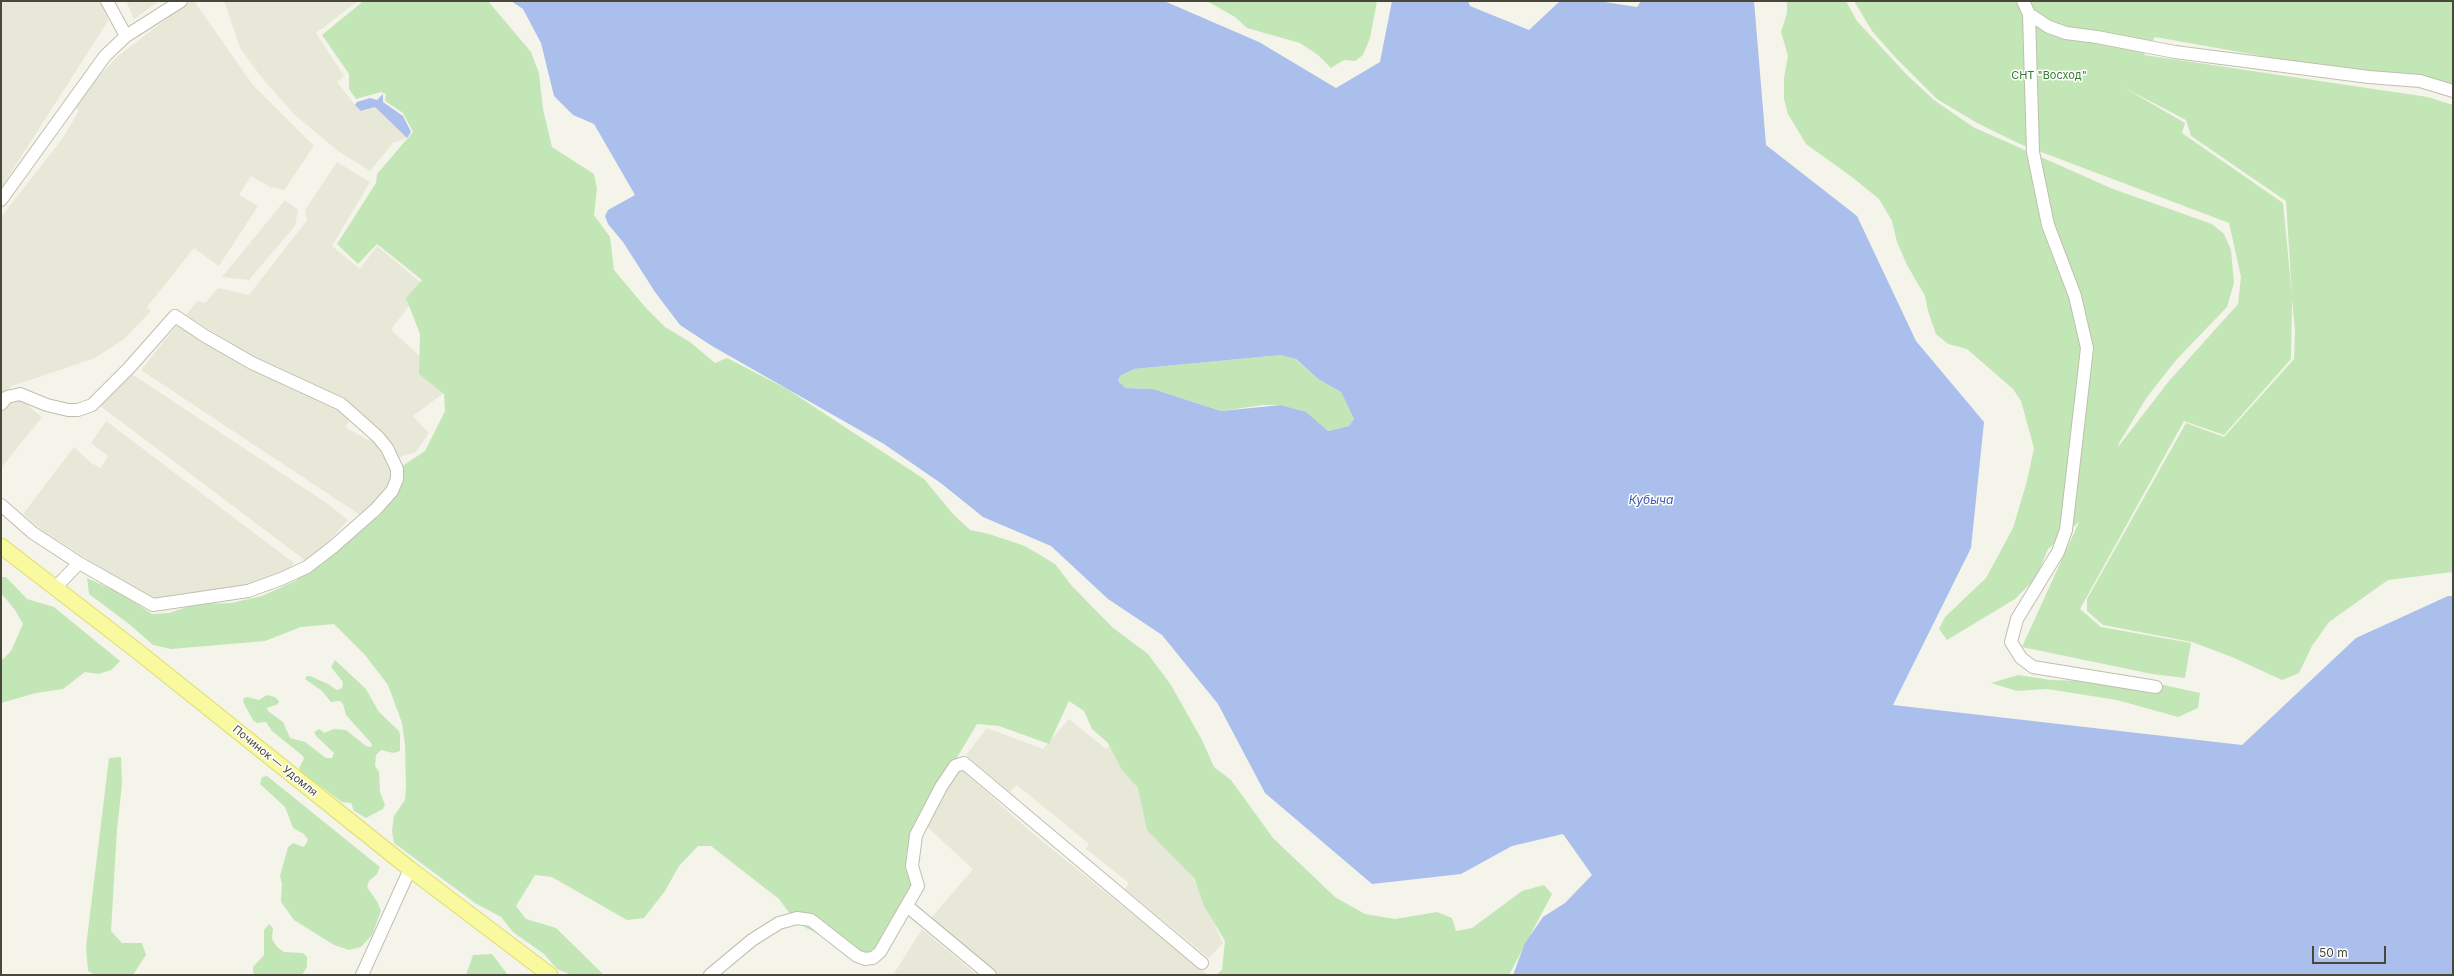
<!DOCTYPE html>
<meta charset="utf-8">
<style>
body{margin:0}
#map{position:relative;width:2454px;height:976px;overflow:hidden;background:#f5f4eb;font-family:Inter,sans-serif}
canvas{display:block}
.frame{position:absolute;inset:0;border:2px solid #494739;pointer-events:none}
.scale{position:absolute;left:2312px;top:946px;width:74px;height:18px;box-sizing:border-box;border:2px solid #494739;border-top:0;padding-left:5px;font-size:12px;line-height:14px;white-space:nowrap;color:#494739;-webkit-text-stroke:3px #fff;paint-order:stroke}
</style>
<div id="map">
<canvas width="2454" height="976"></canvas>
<div class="frame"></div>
<div class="scale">50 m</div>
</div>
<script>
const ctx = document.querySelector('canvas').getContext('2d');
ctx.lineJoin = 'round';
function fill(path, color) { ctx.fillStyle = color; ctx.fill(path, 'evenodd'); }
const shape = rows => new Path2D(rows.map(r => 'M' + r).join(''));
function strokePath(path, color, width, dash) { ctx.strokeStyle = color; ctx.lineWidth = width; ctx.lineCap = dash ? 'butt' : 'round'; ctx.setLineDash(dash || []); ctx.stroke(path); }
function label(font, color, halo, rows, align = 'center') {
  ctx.font = font + ' Inter,sans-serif'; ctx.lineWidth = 3; ctx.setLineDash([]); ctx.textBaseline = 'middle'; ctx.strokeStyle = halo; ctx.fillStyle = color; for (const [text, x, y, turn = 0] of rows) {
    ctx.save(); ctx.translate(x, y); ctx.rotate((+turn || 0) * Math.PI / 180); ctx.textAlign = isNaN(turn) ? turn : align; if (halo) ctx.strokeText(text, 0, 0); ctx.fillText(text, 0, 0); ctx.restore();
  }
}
const residential = shape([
 [1,1,102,1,108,21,1,188],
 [126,1,159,1,134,19],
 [190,1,194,1,253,85,314,146,284,190,270,187,251,176,239,195,258,206,219,266,194,248,147,307,151,311,124,339,95,358,12,386,1,399,1,217,62,139,79,111,75,107,98,77,118,56],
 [224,1,358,1,316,33,344,76,337,82,355,105,364,111,375,107,407,138,393,143,370,171,338,151,295,115,262,78,240,48],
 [337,162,370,182,332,246,360,269,377,246,424,285,391,330,453,386,413,416,429,433,416,452,397,458,347,404,254,358,186,315,197,301,205,303,218,288,249,295,307,220,305,210],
 [285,200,298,210,295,226,249,280,222,277],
 [177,325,243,363,323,400,351,418,345,427,368,440,372,438,391,463,393,480,386,493,363,517,141,370],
 [132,374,328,504,348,520,329,541,306,561,99,405,126,377],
 [21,400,42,417,1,468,1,408,4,404],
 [106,421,294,563,290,568,250,586,152,600,43,531,23,514,74,447,91,463,101,468,108,456,91,443],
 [1069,719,1106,749,1111,743,1142,769,1223,943,1209,958,1125,889,1129,883,1086,849,1089,844,1017,785,1010,792,966,755,987,728,1043,749],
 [963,771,1031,832,1208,975,1000,975,931,918,973,869,926,826,955,772],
 [922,929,977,975,893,975]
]);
const green = shape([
 [361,1,488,1,531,52,539,73,543,109,552,147,594,174,597,189,594,215,610,237,614,270,646,308,665,327,690,342,715,363,727,358,787,389,924,479,953,514,970,530,989,534,1025,546,1055,564,1072,586,1112,627,1148,654,1171,685,1202,740,1214,767,1231,780,1273,838,1335,897,1365,914,1395,919,1437,912,1452,918,1456,931,1472,928,1522,891,1544,885,1552,894,1509,975,1216,975,1222,970,1225,941,1204,906,1194,878,1147,830,1138,788,1122,770,1108,743,1092,729,1084,711,1069,701,1049,744,999,726,977,724,913,831,906,855,915,892,879,950,868,956,806,928,793,918,779,899,711,846,698,846,679,866,665,891,644,918,627,920,552,877,535,875,516,906,526,919,556,928,604,975,572,975,557,969,544,954,513,932,501,917,475,903,394,843,392,831,394,816,405,800,406,785,405,745,402,723,388,685,365,655,334,624,301,627,265,641,171,649,153,645,129,624,89,594,87,578,122,594,152,614,169,613,196,604,231,603,262,596,295,581,327,560,356,531,379,516,399,492,401,467,425,451,445,411,444,394,419,374,420,334,406,298,422,280,377,244,358,264,337,244,376,183,377,174,413,132,403,113,385,101,386,94,381,92,356,99,349,89,349,74,322,35,361,3],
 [1207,1,1377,1,1370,38,1363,55,1355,61,1344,60,1331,68,1318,55,1300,43,1247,28,1235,17],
 [1787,1,1846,1,1857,21,1907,75,1934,100,1973,127,2113,189,2212,224,2224,234,2231,250,2234,283,2227,307,2177,359,2147,397,2119,443,2118,447,2169,381,2238,304,2241,277,2229,223,2020,144,1977,123,1937,99,1895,57,1872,31,1854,1,2453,1,2453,90,2155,37,2144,55,2428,97,2453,105,2453,572,2388,580,2329,622,2312,646,2299,673,2282,680,2232,657,2192,642,2103,625,2087,611,2087,599,2186,423,2224,437,2294,359,2295,331,2292,299,2291,359,2224,435,2184,421,2080,609,2101,627,2191,643,2185,678,2152,674,2022,647,2079,522,2048,549,2036,578,2015,599,1947,640,1939,629,1945,617,1986,578,2013,528,2027,481,2034,448,2021,401,2013,389,1967,349,1948,344,1936,334,1928,311,1925,296,1907,265,1897,242,1892,221,1879,199,1852,177,1806,144,1788,114,1784,99,1784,78,1788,56,1781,32,1787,13],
 [2123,87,2186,120,2191,136,2286,201,2292,296,2283,203,2182,133,2185,123],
 [1281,355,1293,357,1318,379,1341,392,1354,419,1349,426,1328,431,1302,411,1281,405,1263,405,1221,411,1153,389,1126,388,1118,381,1120,376,1134,369],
 [1,577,6,577,27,599,54,607,120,661,111,670,98,674,85,672,63,689,36,693,1,703,1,661,11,651,23,624,15,610,1,593],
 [335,660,366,689,379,712,399,731,400,735,400,751,393,753,381,750,376,755,375,766,379,772,380,792,385,805,383,809,366,818,354,811,351,803,342,802,301,772,299,768,304,759,303,756,272,731,266,722,257,723,253,720,243,702,244,698,247,697,259,700,267,695,275,697,279,701,278,704,267,708,268,711,283,722,290,738,305,742,326,758,332,758,334,753,316,736,314,732,319,729,324,733,334,729,346,730,366,746,371,747,372,744,346,715,343,704,340,701,331,702,322,691,305,679,307,676,310,676,328,684,337,690,342,688,343,682,331,667],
 [2104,672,2200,693,2198,708,2178,717,2117,700,2047,689,2017,691,1991,683,2018,675,2051,680,2084,681],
 [121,757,122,784,117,829,111,931,122,943,142,943,146,955,133,975,95,975,88,971,86,947,109,758],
 [267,776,380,867,377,874,369,881,367,887,378,903,381,911,372,935,361,947,349,950,334,945,294,920,281,902,282,884,280,876,288,847,293,843,304,847,308,840,304,834,293,828,285,807,260,784,262,777],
 [269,924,273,928,272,939,277,947,284,952,303,953,307,957,307,967,302,975,255,975,253,972,253,967,264,955,264,930],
 [492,954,508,975,466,975,473,955]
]);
const water = shape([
 [511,1,1164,1,1259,42,1336,88,1380,62,1392,1,1468,1,1470,6,1529,30,1560,1,1598,1,1637,7,1641,1,1754,1,1766,145,1857,216,1916,341,1984,422,1971,548,1893,705,2242,745,2356,638,2448,596,2453,596,2453,975,1513,975,1525,943,1543,917,1565,903,1592,875,1563,834,1512,846,1461,874,1372,884,1265,793,1218,704,1162,635,1108,599,1051,546,983,517,942,484,884,444,712,346,680,325,655,292,623,242,608,224,605,216,608,210,635,195,594,124,573,115,554,96,541,43,523,9],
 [1281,355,1296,359,1318,379,1341,392,1354,419,1349,426,1328,431,1306,412,1281,405,1221,411,1153,389,1126,388,1118,381,1120,376,1134,369],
 [383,94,383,102,403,116,411,132,407,138,375,107,361,111,355,105,357,102,370,98,377,100]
]);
const minor = shape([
 [107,1,126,36],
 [2023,1,2029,14,2049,27,2066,33,2097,37,2175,52,2369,77,2420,81,2453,91],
 [2029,14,2033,152,2048,225,2075,296,2087,348,2066,530,2058,552,2017,619,2011,642,2021,658,2033,667,2156,687],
 [1,200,105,56,126,36,181,1],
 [1,404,7,397,20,394,47,405,68,410,78,410,92,405,129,368,175,316,205,336,252,363,341,404,378,437,387,448,397,469,397,479,392,491,376,509,333,547,307,567,281,579,248,591,153,605,79,563],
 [1,505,33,533,79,563,55,588],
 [907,906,990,975],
 [362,975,410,869],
 [710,975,752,940,779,923,797,918,811,920,857,956,865,959,873,958,880,952,918,886,912,866,916,835,941,787,955,766,964,763,1202,963]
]);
const major = shape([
 [1,546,136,650,410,869,550,975]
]);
const parkNames = [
 ["СНТ \"Восход\"",2049,76]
];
const streetNames = [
 ["Починок — Удомля",275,761,39]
];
const waterNames = [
 ["Кубыча",1651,500]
];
fill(residential, '#e8e8d9');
fill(green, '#c3e6b6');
fill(water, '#abbfed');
strokePath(minor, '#c0bfae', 14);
strokePath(major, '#dedd6f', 17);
strokePath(minor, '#fff', 12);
strokePath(major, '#f9f99f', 15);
label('11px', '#35782e', '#fff', parkNames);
label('11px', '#494739', '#fff', streetNames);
label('italic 12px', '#3659b0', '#fff', waterNames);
</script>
